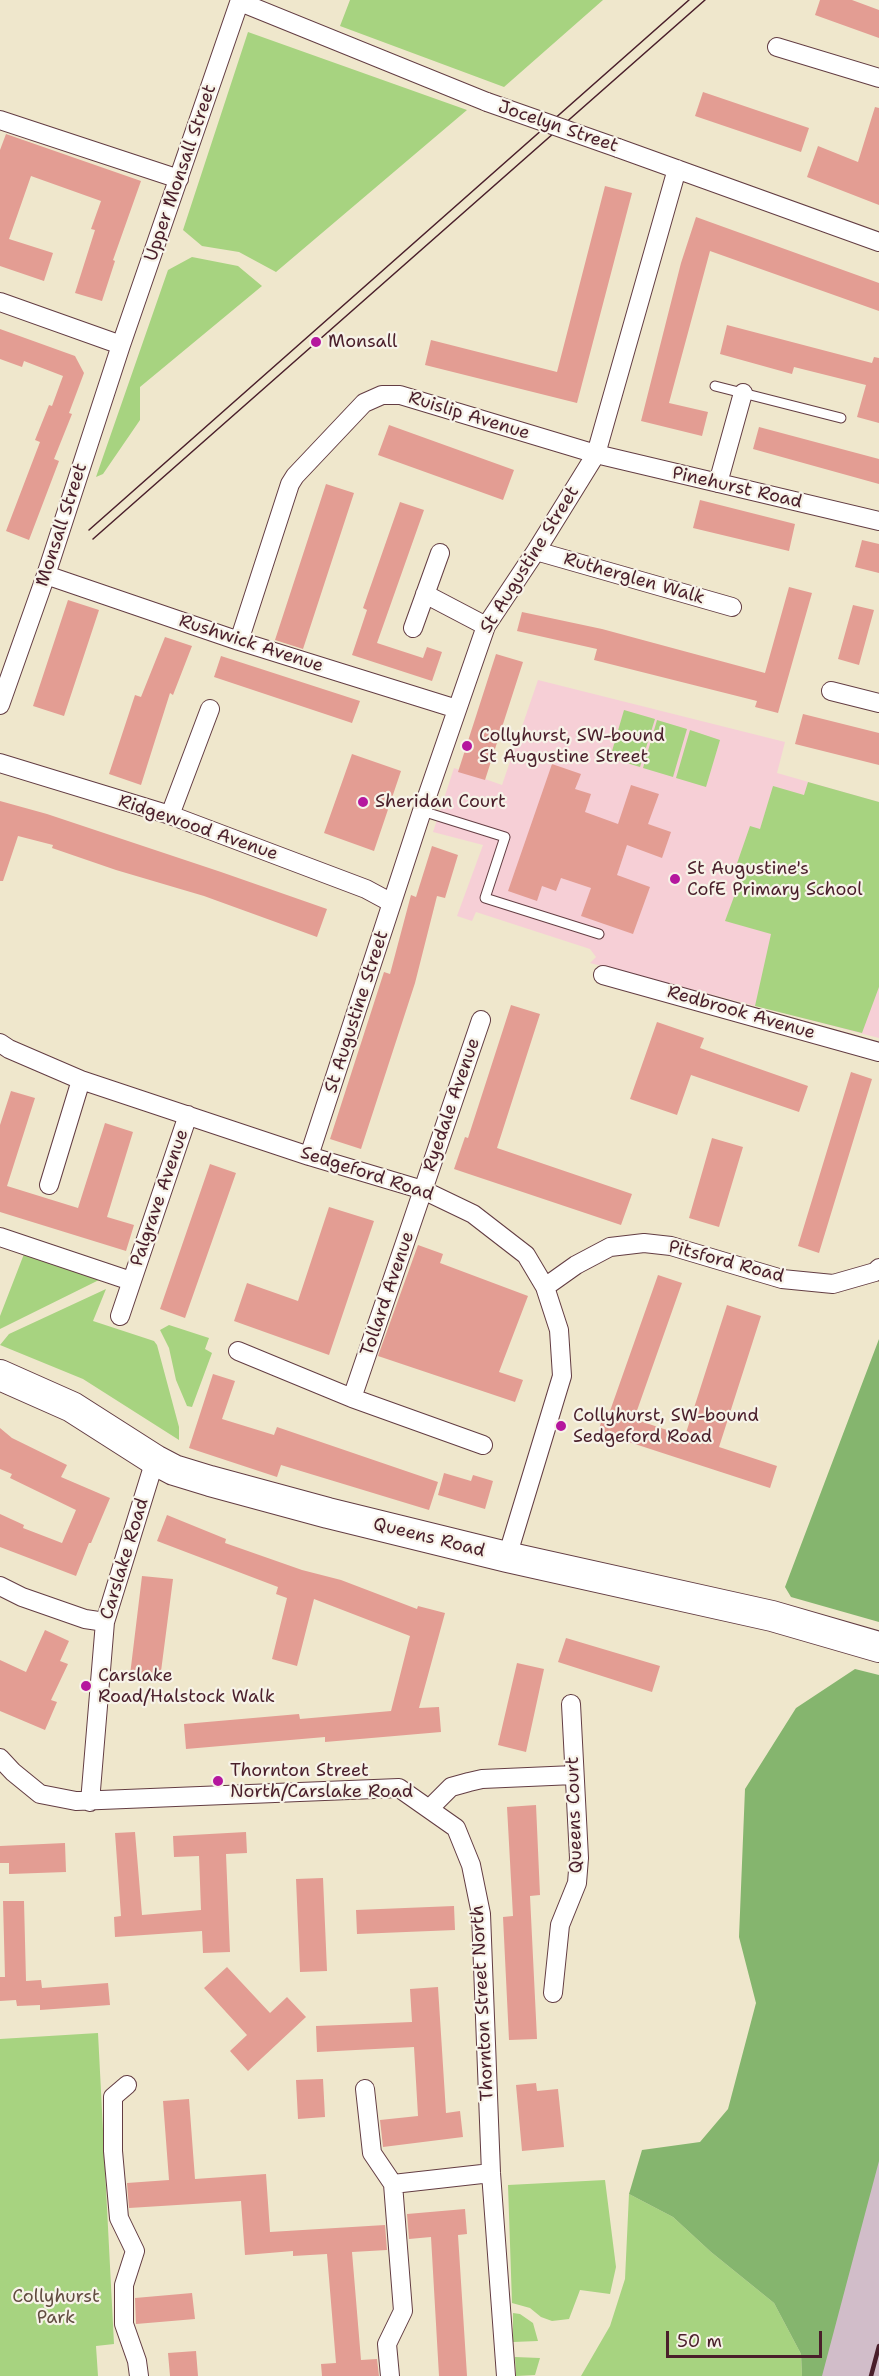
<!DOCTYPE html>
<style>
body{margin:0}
#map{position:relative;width:879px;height:2376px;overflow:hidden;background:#efe7cc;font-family:"Shantell Sans",sans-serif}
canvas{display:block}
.scale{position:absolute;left:666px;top:2331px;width:156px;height:27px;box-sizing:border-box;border:3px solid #4a1f2b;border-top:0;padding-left:8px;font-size:18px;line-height:21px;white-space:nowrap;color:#4a1f2b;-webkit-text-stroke:4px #f7f3e8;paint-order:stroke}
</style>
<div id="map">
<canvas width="879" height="2376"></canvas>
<div class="scale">50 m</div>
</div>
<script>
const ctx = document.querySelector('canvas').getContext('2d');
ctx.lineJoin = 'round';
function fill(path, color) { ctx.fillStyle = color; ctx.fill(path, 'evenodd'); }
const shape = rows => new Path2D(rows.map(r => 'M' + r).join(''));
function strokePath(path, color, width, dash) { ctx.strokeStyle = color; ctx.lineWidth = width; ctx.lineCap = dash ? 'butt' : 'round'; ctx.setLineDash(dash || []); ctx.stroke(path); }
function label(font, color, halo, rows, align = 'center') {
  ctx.font = font + ' "Shantell Sans",sans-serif'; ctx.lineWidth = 4.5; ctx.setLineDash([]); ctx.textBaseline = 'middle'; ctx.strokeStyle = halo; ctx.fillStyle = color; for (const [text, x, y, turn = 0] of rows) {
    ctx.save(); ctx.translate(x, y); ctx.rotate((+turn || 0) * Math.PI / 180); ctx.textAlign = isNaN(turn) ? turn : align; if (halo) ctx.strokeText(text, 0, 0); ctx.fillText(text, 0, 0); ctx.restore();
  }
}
const built = shape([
 [538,680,785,742,777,773,879,802,879,1038,590,963,596,957,590,949,476,912,472,921,457,916,483,845,433,832,454,768,502,785]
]);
const industrial = shape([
 [879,2127,879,2376,812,2376]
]);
const green = shape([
 [350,0,603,0,504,87,340,26],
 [248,32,467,110,276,272,239,252,202,246,183,230],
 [192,257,238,266,262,286,140,387,140,420,103,474,96,477,168,270],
 [624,710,655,719,640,767,610,758],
 [657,720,687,729,673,777,643,768],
 [690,730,720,740,706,787,676,778],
 [808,782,879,802,879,987,862,1033,755,1006,771,934,725,921,742,875,734,872,750,826,760,829,773,786,804,795],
 [24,1254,101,1279,0,1329,0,1316],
 [106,1289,93,1321,154,1341,157,1345,179,1427,179,1440,83,1379,0,1345,9,1334],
 [169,1325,209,1338,205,1349,212,1353,192,1407,187,1406,176,1380,169,1348,160,1330],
 [98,2033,114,2344,96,2346,98,2376,0,2376,0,2039],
 [605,2180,616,2267,610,2294,580,2290,569,2319,552,2321,541,2317,530,2308,512,2303,508,2185],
 [629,2194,673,2217,711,2252,774,2303,801,2354,802,2376,581,2376,610,2326,625,2279],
 [513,2313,520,2314,533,2323,538,2341,513,2342],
 [515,2357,540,2358,535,2375,516,2376]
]);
const forest = shape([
 [879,1339,879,1622,791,1597,785,1587],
 [855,1669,879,1675,879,2161,822,2376,802,2376,801,2354,774,2303,711,2252,673,2217,629,2194,642,2150,700,2142,728,2109,756,2003,739,1937,745,1789,796,1708]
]);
const building = shape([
 [820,0,852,0,879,10,879,38,815,15],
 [703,92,809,128,801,152,695,116],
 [875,107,879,108,879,205,807,177,818,146,858,162],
 [6,134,141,181,113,260,115,261,102,301,75,293,95,230,91,229,101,201,31,176,9,239,53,253,44,281,0,266,0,150],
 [605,186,632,193,577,403,425,365,431,340,557,372],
 [696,217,879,283,879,311,710,251,669,403,708,412,702,436,641,421,681,263],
 [727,325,872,363,874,357,879,358,879,423,857,417,866,385,794,367,792,374,720,354],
 [0,329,75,356,84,373,69,413,72,414,54,459,59,461,29,540,6,531,40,442,35,440,49,405,52,406,63,376,24,361,22,367,0,359],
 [389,425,514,470,503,500,378,455],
 [759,427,879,459,879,484,753,449],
 [326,484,354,493,303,649,275,640],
 [700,500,795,524,789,551,693,528],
 [400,502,424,510,377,643,423,658,427,647,442,652,432,681,352,655,367,610,363,608],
 [862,540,879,544,879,573,855,567],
 [789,587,812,593,778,713,755,707,757,701,594,660,597,649,517,631,522,612,602,629,765,673],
 [68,600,99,610,64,716,33,706],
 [853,605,874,610,859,665,838,659],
 [165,637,192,646,173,695,170,693,141,785,109,774,135,695,141,697],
 [496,654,523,662,485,780,458,772],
 [221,656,360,701,352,723,214,677],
 [803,714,879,733,879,765,795,744],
 [352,754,401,771,374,851,324,833],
 [552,764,581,774,575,789,591,794,585,812,618,824,631,785,659,794,648,824,671,832,662,858,627,845,617,875,650,887,633,934,581,916,591,888,561,878,556,891,542,886,537,901,508,891],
 [0,801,47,814,221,872,327,909,317,937,204,896,116,870,52,848,53,845,18,836,3,881,0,881],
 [432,846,458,855,445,898,437,896,415,983,361,1149,330,1139,384,972,390,974,411,895,416,897],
 [511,1005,540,1014,497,1148,632,1194,621,1225,454,1169,465,1137,468,1138],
 [657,1022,704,1038,700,1048,808,1086,799,1112,691,1075,677,1115,630,1099],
 [851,1072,872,1079,819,1253,798,1246],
 [11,1091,35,1098,7,1186,78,1208,105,1123,133,1132,107,1217,134,1225,126,1251,0,1212,0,1125],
 [712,1138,743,1147,719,1227,689,1218],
 [210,1164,236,1173,185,1318,160,1309],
 [329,1207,374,1221,329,1355,234,1321,247,1283,298,1301],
 [418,1245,443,1254,440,1263,528,1296,499,1372,523,1380,515,1402,378,1356],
 [658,1275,682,1283,634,1419,685,1436,727,1305,761,1316,719,1447,777,1466,770,1488,598,1432,605,1410,610,1411],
 [213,1374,235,1381,222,1419,274,1435,277,1427,438,1482,429,1510,281,1465,277,1477,189,1448],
 [0,1428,12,1438,67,1465,61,1477,110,1498,91,1543,89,1543,76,1576,0,1547,0,1514,24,1525,23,1528,62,1543,76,1510,10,1478,12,1474,0,1469],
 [444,1473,471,1481,473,1475,493,1481,485,1509,438,1495],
 [167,1515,226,1539,225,1543,302,1570,341,1580,417,1609,418,1606,445,1613,419,1708,439,1707,441,1732,325,1742,325,1737,186,1749,184,1724,299,1714,300,1719,391,1711,410,1636,314,1599,297,1666,272,1659,287,1598,276,1594,278,1587,157,1541],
 [142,1576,173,1579,160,1679,130,1675],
 [45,1630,69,1641,60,1661,68,1664,51,1700,57,1702,45,1730,0,1711,0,1660,26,1672],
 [566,1638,660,1666,652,1692,558,1662],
 [517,1663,544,1669,526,1752,498,1745],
 [536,1805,540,1895,530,1896,537,2039,509,2040,503,1917,513,1916,507,1807],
 [135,1832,142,1915,201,1910,199,1856,174,1857,173,1836,246,1832,247,1853,226,1854,230,1952,203,1953,202,1931,115,1937,114,1917,121,1916,115,1833],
 [65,1843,66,1872,9,1874,9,1863,0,1863,0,1846],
 [323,1878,327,1971,300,1972,296,1879],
 [3,1901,24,1901,26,1981,41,1980,42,1988,108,1983,110,2005,40,2010,40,2005,17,2006,16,2000,0,2001,0,1977,5,1977],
 [454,1906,455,1930,357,1934,356,1910],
 [227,1967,270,2013,287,1997,306,2017,248,2071,230,2051,247,2035,204,1988],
 [438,1987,446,2113,460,2111,463,2137,383,2147,380,2120,418,2116,414,2047,317,2052,316,2026,412,2022,410,1989],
 [323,2079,325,2117,298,2119,296,2080],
 [536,2083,537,2091,558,2089,564,2147,522,2151,516,2085],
 [189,2099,195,2179,266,2174,270,2232,385,2225,387,2250,352,2252,361,2360,377,2359,379,2376,322,2376,321,2364,336,2363,327,2254,293,2256,293,2251,245,2255,241,2201,129,2208,127,2183,169,2180,163,2101],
 [465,2209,467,2234,458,2235,467,2376,439,2376,431,2237,409,2239,407,2214],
 [192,2293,195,2319,136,2324,135,2298],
 [196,2351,198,2376,170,2376,168,2353]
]);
const service = shape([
 [715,386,841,418],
 [422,811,505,837,485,898,599,934]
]);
const minor = shape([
 [240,2,487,102],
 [777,47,879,78],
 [0,120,179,179],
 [618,148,879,242],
 [0,302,121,345],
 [718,483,743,393],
 [536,551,732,607],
 [46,575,239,641,457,709],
 [425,594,486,626],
 [413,628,440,553],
 [239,641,290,484,295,476,364,403,382,395,400,395,596,454,879,521],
 [831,691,879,703],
 [0,705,46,575,121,345,240,0],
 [0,763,170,815,366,889,392,903],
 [170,815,210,709],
 [603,975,879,1052],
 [481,1020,352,1398,483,1445],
 [0,1043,9,1049,81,1080,309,1156,423,1190,473,1214,526,1255,545,1287,559,1330,562,1376,507,1557],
 [309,1156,422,811,486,626,536,551,596,454,677,169],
 [49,1185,81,1080],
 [0,1237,131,1281],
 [545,1287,576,1265,610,1247,644,1243,671,1246,782,1279,833,1284,875,1272,879,1268],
 [120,1316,188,1115],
 [238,1351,352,1398],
 [0,1586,22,1597,85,1619,105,1622],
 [0,1758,13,1772,40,1794,76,1801,399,1788,456,1828,471,1865,481,1914,491,2173,506,2376],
 [90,1802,105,1622,155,1460],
 [430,1808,451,1787,469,1782,482,1779,574,1775],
 [553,1993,560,1925,577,1883,579,1858,571,1704],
 [127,2085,113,2097,113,2151,119,2218,135,2251,124,2285,124,2324,137,2361,139,2376],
 [365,2089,372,2153,393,2184,491,2173],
 [390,2376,387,2344,403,2311,393,2184]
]);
const trunk = shape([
 [0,1375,72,1407,155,1460,174,1470,210,1481,328,1513,507,1557,772,1616,879,1647]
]);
const tram = shape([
 [89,530,689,0],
 [93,539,705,0]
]);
const rail = shape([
 [871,2376,879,2346]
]);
const minorBridge = shape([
 [487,102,618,148]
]);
const markers = [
 [316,342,6,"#b5179e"],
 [467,746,6,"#b5179e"],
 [363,802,6,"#b5179e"],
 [675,879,6,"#b5179e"],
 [561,1426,6,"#b5179e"],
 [86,1686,6,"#b5179e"],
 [218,1781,6,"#b5179e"]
];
const streetNames = [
 ["Jocelyn Street",558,127,19],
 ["Upper Monsall Street",181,173,-71],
 ["Ruislip Avenue",469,416,17],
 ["Pinehurst Road",737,488,13],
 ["Monsall Street",62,525,-72],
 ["St Augustine Street",530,560,-58],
 ["Rutherglen Walk",634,579,16],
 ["Rushwick Avenue",251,644,18],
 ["Ridgewood Avenue",198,828,19],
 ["St Augustine Street",357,1012,-72],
 ["Redbrook Avenue",741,1013,16],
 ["Ryedale Avenue",452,1105,-71],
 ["Sedgeford Road",367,1174,18],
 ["Palgrave Avenue",160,1198,-71],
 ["Pitsford Road",726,1262,15],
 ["Tollard Avenue",388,1294,-71],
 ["Queens Road",429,1538,14],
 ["Carslake Road",125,1559,-73],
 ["Queens Court",575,1815,-92],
 ["Thornton Street North",483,2003,-93]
];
const poiNames = [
 ["Monsall",328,342],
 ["Collyhurst, SW-bound",479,736],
 ["St Augustine Street",479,757],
 ["Sheridan Court",375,802],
 ["St Augustine's",687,869],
 ["CofE Primary School",687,890],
 ["Collyhurst, SW-bound",573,1416],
 ["Sedgeford Road",573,1437],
 ["Carslake",98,1676],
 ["Road/Halstock Walk",98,1697],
 ["Thornton Street",230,1771],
 ["North/Carslake Road",230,1792]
];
const parkNames = [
 ["Collyhurst",56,2297],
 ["Park",56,2318]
];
fill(built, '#f6cfd6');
fill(industrial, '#d1bdc9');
fill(green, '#a7d380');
fill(forest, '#85b56e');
fill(building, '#e39d93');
strokePath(service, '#633d43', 11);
strokePath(minor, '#633d43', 20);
strokePath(trunk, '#633d43', 32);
strokePath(service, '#fff', 9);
strokePath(minor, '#fff', 18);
strokePath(trunk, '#fff', 30);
strokePath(tram, '#4a1f2b', 1.5);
strokePath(rail, '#4a1f2b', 4.5);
strokePath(minorBridge, '#633d43', 20, []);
strokePath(minorBridge, '#fff', 18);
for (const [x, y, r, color] of markers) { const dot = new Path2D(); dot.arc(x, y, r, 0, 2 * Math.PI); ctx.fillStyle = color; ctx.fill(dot); strokePath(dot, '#f7f3e8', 2); }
label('18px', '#4a1f2b', '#f7f3e8', streetNames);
label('18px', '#4a1f2b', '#f7f3e8', poiNames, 'left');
label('18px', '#614c40', '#f7f3e8', parkNames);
</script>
